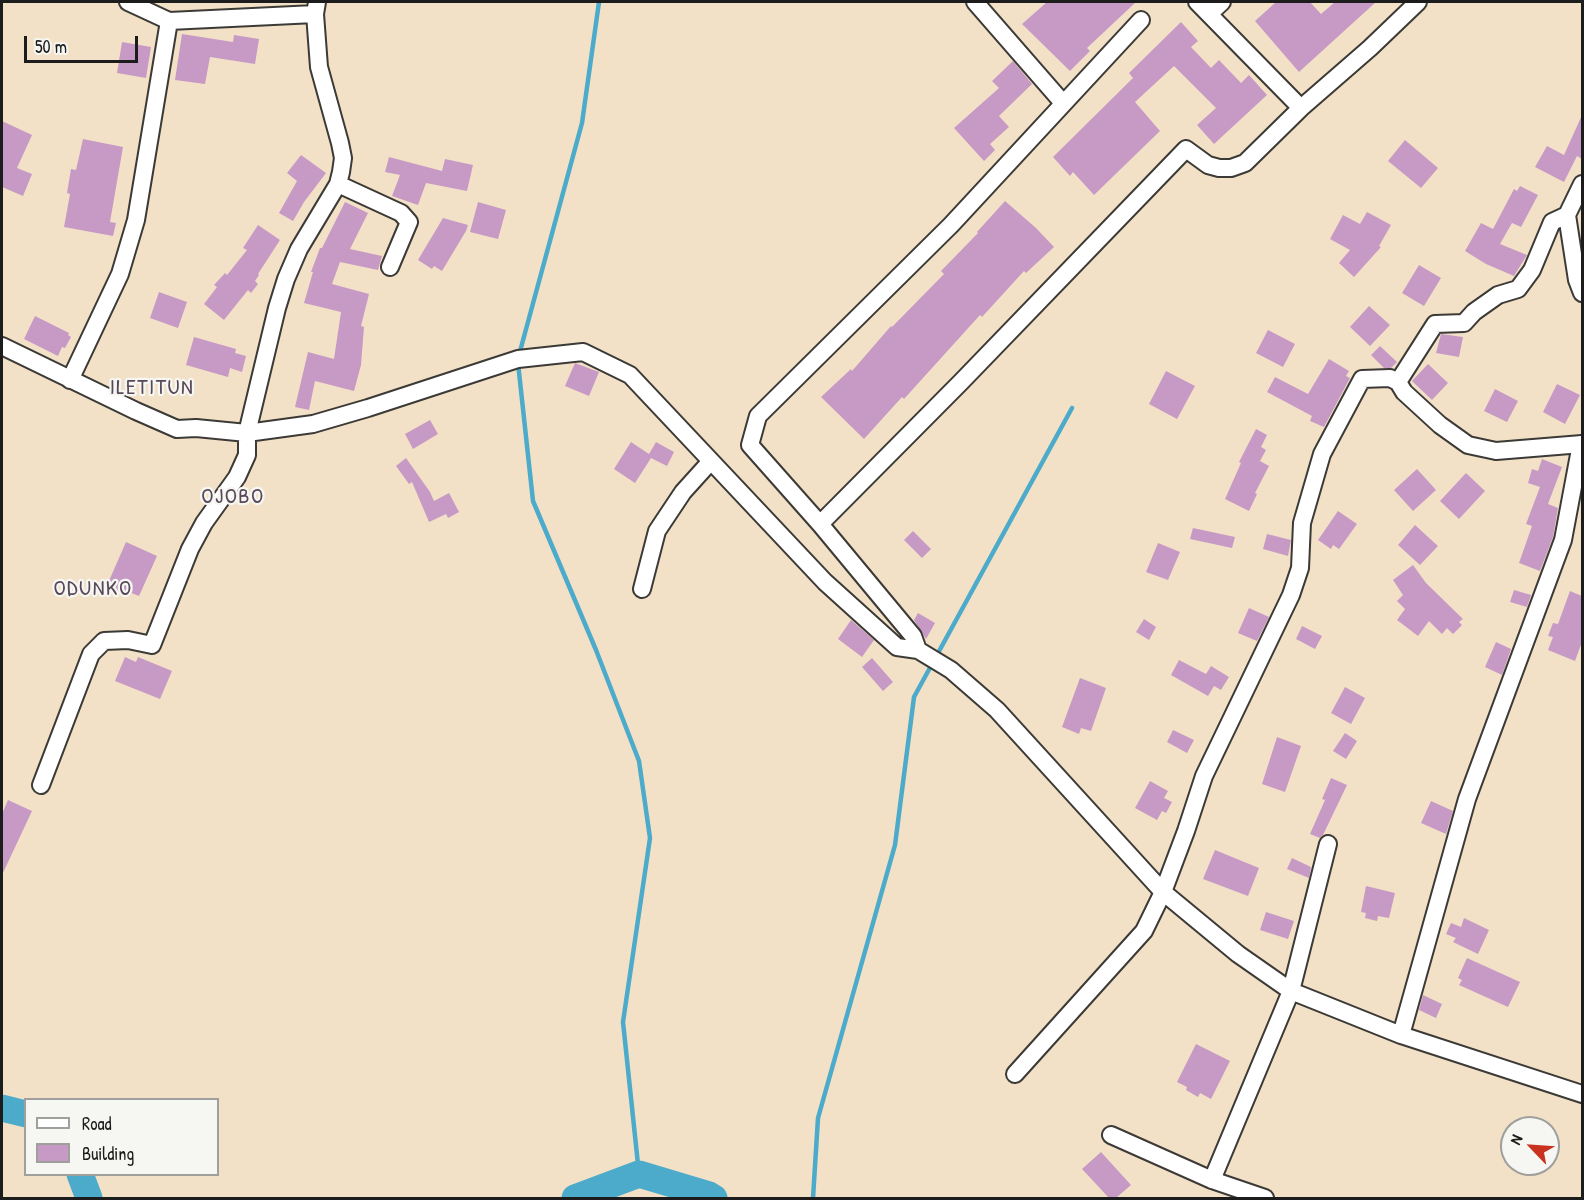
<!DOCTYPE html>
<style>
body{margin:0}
#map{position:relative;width:1584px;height:1200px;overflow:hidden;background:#f2e1c6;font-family:"Patrick Hand",sans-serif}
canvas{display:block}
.frame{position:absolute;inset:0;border:3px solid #1c1c1c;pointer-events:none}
.legend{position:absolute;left:24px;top:1098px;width:195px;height:78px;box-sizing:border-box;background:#f6f6f2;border:2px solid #9f9f9c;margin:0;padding:8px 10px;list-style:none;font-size:18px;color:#1c1c1c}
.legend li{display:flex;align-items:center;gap:12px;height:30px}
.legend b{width:30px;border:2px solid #9f9f9c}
.north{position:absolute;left:1500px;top:1116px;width:60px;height:60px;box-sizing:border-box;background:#f6f6f2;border:2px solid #9f9f9c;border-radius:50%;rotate:295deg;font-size:16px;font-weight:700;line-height:24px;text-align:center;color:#1c1c1c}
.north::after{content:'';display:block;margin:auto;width:21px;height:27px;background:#c8321e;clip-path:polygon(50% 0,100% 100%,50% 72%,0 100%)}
.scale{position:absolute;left:24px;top:36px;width:114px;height:27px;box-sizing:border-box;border:3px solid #1c1c1c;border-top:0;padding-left:8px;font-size:18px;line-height:21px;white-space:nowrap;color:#1c1c1c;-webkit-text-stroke:4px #f6f6f2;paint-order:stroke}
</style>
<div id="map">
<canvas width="1584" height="1200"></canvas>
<div class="frame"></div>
<ul class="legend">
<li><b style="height:8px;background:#fff"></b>Road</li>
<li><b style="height:16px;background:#c79ac6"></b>Building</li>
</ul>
<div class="north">N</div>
<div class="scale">50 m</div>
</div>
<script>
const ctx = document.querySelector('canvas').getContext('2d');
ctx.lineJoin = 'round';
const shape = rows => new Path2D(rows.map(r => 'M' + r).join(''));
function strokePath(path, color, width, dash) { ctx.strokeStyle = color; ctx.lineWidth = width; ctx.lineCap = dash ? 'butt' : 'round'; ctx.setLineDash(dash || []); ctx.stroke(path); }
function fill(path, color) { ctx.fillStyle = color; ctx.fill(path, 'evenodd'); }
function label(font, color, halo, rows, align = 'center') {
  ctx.font = font + ' "Patrick Hand",sans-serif'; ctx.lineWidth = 4.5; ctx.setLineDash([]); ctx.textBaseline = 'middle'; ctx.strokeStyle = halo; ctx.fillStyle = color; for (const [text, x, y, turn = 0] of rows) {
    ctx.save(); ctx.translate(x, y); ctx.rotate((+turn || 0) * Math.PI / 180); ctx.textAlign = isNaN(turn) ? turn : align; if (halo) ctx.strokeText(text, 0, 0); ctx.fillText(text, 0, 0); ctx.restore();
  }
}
const stream = shape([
 [519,355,582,123,599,2],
 [518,363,533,501,596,650,639,761,650,838,623,1022,639,1174],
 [813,1198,818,1118,895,845,914,697,1072,408]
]);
const river = shape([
 [2,1108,26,1114],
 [80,1174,89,1198],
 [575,1198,639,1174,709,1195,714,1198]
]);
const building = shape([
 [1047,2,1136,2,1087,48,1090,51,1070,71,1022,24],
 [1276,2,1310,2,1321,14,1335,2,1376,2,1299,72,1255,21],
 [1181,22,1198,41,1191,47,1211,68,1219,60,1241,83,1249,75,1267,95,1214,144,1197,125,1216,108,1174,66,1135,102,1160,131,1094,195,1073,172,1070,176,1053,157,1133,78,1129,73],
 [182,34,233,42,234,35,259,39,255,64,210,57,205,84,175,80],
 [122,42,151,47,146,78,117,73],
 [1013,61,1032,84,999,116,1009,127,990,144,995,150,984,161,954,128,999,88,992,81],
 [1582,115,1582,159,1577,156,1564,182,1535,167,1547,146,1564,155],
 [2,121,32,135,17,168,32,174,23,196,2,187],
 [83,139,123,147,110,222,116,223,113,236,64,227,70,194,67,193,71,169,76,170],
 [1405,140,1438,168,1421,188,1388,161],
 [301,155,326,173,304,202,293,221,279,213,297,181,287,173],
 [389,157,442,171,445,159,473,165,467,191,426,183,418,205,392,196,400,175,385,172],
 [1520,186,1538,195,1521,227,1512,223,1500,244,1527,255,1514,276,1486,264,1465,251,1481,223,1493,229,1514,189,1517,191],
 [1005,201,1036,228,1054,247,1026,273,1024,271,982,317,980,315,904,399,902,397,864,439,821,397,851,369,852,371,891,326,892,327,944,274,941,271,978,233,977,232],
 [345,202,368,213,350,249,382,256,378,270,340,262,332,284,369,294,361,326,364,327,361,365,354,391,315,381,309,410,295,407,308,352,334,359,341,312,304,303,313,272,311,272,320,248,322,248],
 [478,202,506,210,498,239,470,232],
 [1367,212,1391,225,1379,246,1381,247,1354,277,1339,263,1350,250,1330,239,1343,215,1360,224],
 [443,218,468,225,466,231,442,271,434,266,432,269,418,260],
 [258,225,280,240,258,274,259,275,255,281,258,284,251,293,248,290,224,320,204,304,217,287,214,285,225,273,227,275,247,250,243,248],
 [1419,265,1441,278,1424,306,1402,293],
 [159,292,187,302,178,328,150,318],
 [1369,306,1390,325,1370,346,1350,327],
 [35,316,69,333,68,335,71,337,65,348,62,347,58,356,24,339],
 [1268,330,1295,344,1283,367,1256,353],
 [1441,334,1463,337,1459,357,1436,353],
 [194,337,236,349,235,353,246,356,242,372,230,368,228,377,186,365],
 [1380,346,1397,362,1391,368,1384,368,1371,355],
 [1329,359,1349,371,1346,376,1350,378,1324,427,1310,421,1312,416,1267,392,1275,377,1308,394],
 [575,363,599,372,589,396,565,386],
 [1428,364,1448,383,1432,400,1412,381],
 [1166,371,1195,386,1177,419,1149,404],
 [1557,384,1580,395,1565,424,1543,412],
 [1495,389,1518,401,1507,422,1484,411],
 [430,420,438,434,413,449,405,434],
 [1256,429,1267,435,1261,447,1266,450,1260,461,1269,466,1255,493,1257,494,1249,511,1225,499,1241,463,1239,462],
 [631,442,649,454,656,442,674,452,667,466,651,458,635,483,614,469],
 [406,458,430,492,434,501,449,493,459,512,448,518,446,514,429,522,412,482,409,484,396,466],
 [1542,459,1562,467,1548,504,1558,508,1553,537,1540,571,1519,563,1532,526,1526,524,1540,487,1528,483,1532,469,1538,471],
 [1417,469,1436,490,1413,511,1394,490],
 [1466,473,1485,491,1459,519,1440,501],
 [1338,511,1357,524,1339,549,1333,545,1331,549,1318,540],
 [1415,525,1438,546,1420,565,1398,545],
 [1193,528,1235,537,1232,548,1190,539],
 [913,531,931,549,922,558,904,540],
 [1267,534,1291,540,1288,556,1263,549],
 [126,542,157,556,139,596,129,592,125,595,108,586,108,583],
 [1158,543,1180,552,1168,580,1146,572],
 [1413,565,1426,583,1463,619,1459,622,1462,625,1453,634,1447,628,1442,634,1429,621,1418,636,1397,620,1405,609,1397,601,1403,595,1393,580],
 [1514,590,1531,595,1527,607,1510,602],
 [1570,591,1582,596,1582,642,1575,661,1548,650,1553,637,1548,636,1553,623,1558,624],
 [1249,608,1269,617,1257,641,1238,633],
 [918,613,935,623,926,639,914,620],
 [1144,619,1156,627,1149,640,1136,632],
 [851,620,874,640,862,657,838,639],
 [1302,626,1322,636,1315,649,1296,639],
 [1496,642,1511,649,1502,675,1485,667],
 [125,657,136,662,138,657,172,671,160,699,115,681],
 [872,658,893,682,883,691,862,667],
 [1179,660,1206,674,1211,666,1229,677,1221,690,1214,686,1208,696,1171,675],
 [1080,678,1106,688,1091,731,1081,728,1079,734,1062,727],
 [1345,687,1365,698,1351,724,1331,713],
 [1173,730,1194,740,1187,753,1167,742],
 [1345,733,1357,741,1346,759,1333,751],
 [1277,737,1301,746,1285,792,1262,784],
 [1331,778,1347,785,1323,835,1320,838,1310,834,1325,800,1322,799],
 [1150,781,1168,791,1164,798,1172,802,1166,813,1162,811,1157,820,1135,808],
 [8,800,32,811,2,875,2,814],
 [1431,801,1453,811,1446,834,1421,823],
 [1215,850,1259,868,1248,896,1203,879],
 [1292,858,1311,867,1309,878,1287,869],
 [1366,886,1395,893,1389,918,1378,916,1377,921,1365,918,1366,913,1361,912],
 [1266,912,1294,921,1288,939,1260,930],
 [1464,918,1489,930,1478,954,1453,942,1456,938,1446,934,1451,923,1461,927],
 [1467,958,1520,982,1508,1007,1459,985,1462,980,1458,978],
 [1423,995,1442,1004,1436,1018,1419,1010],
 [1196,1044,1230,1061,1211,1099,1200,1093,1198,1097,1186,1090,1187,1087,1177,1082],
 [1101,1152,1131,1185,1116,1198,1109,1198,1082,1169]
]);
const minor = shape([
 [128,2,169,21,315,14],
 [975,2,1063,103],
 [1197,2,1301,108],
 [1209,14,1222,2],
 [1141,20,951,225,758,416,750,445,820,524,913,636,918,650,951,670,997,710,1163,892,1238,954,1291,991,1401,1035,1582,1094],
 [338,184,401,213,409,222,390,267],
 [1567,215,1577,280,1582,293],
 [2,346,136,411,177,429,196,428,247,433,313,424,368,408,518,359,583,352,630,375,825,582,897,647,918,650],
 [70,380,120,274,136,220,169,21],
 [1398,382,1435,324,1464,323,1474,312,1498,295,1518,289,1532,270,1552,222,1567,215,1582,184],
 [820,524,961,382,1186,149,1208,165,1219,168,1231,168,1245,163,1301,108,1370,48,1418,2],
 [642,589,657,531,683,492,711,461],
 [41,785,91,654,104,641,128,640,152,645,190,549,204,523,237,477,247,455,247,433,277,308,286,279,299,249,338,184,341,172,343,158,340,143,319,67,315,14,317,2],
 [1401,1035,1467,799,1563,540,1581,444],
 [1015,1074,1144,931,1163,892,1186,831,1204,776,1291,595,1300,568,1302,523,1322,454,1362,379,1390,378,1398,382,1404,392,1440,425,1468,445,1496,451,1582,444],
 [1111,1135,1212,1180,1265,1198],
 [1212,1180,1291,991,1328,844]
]);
const quarterNames = [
 ["ILETITUN",152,388],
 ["OJOBO",233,497],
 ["ODUNKO",93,589]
];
strokePath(stream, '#4caaca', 4.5);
strokePath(river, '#4caaca', 27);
fill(building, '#c79ac6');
strokePath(minor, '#3c3a36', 20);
strokePath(minor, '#fff', 16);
ctx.letterSpacing = '1.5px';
label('22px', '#584858', '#f6f6f2', quarterNames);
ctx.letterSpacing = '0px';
</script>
